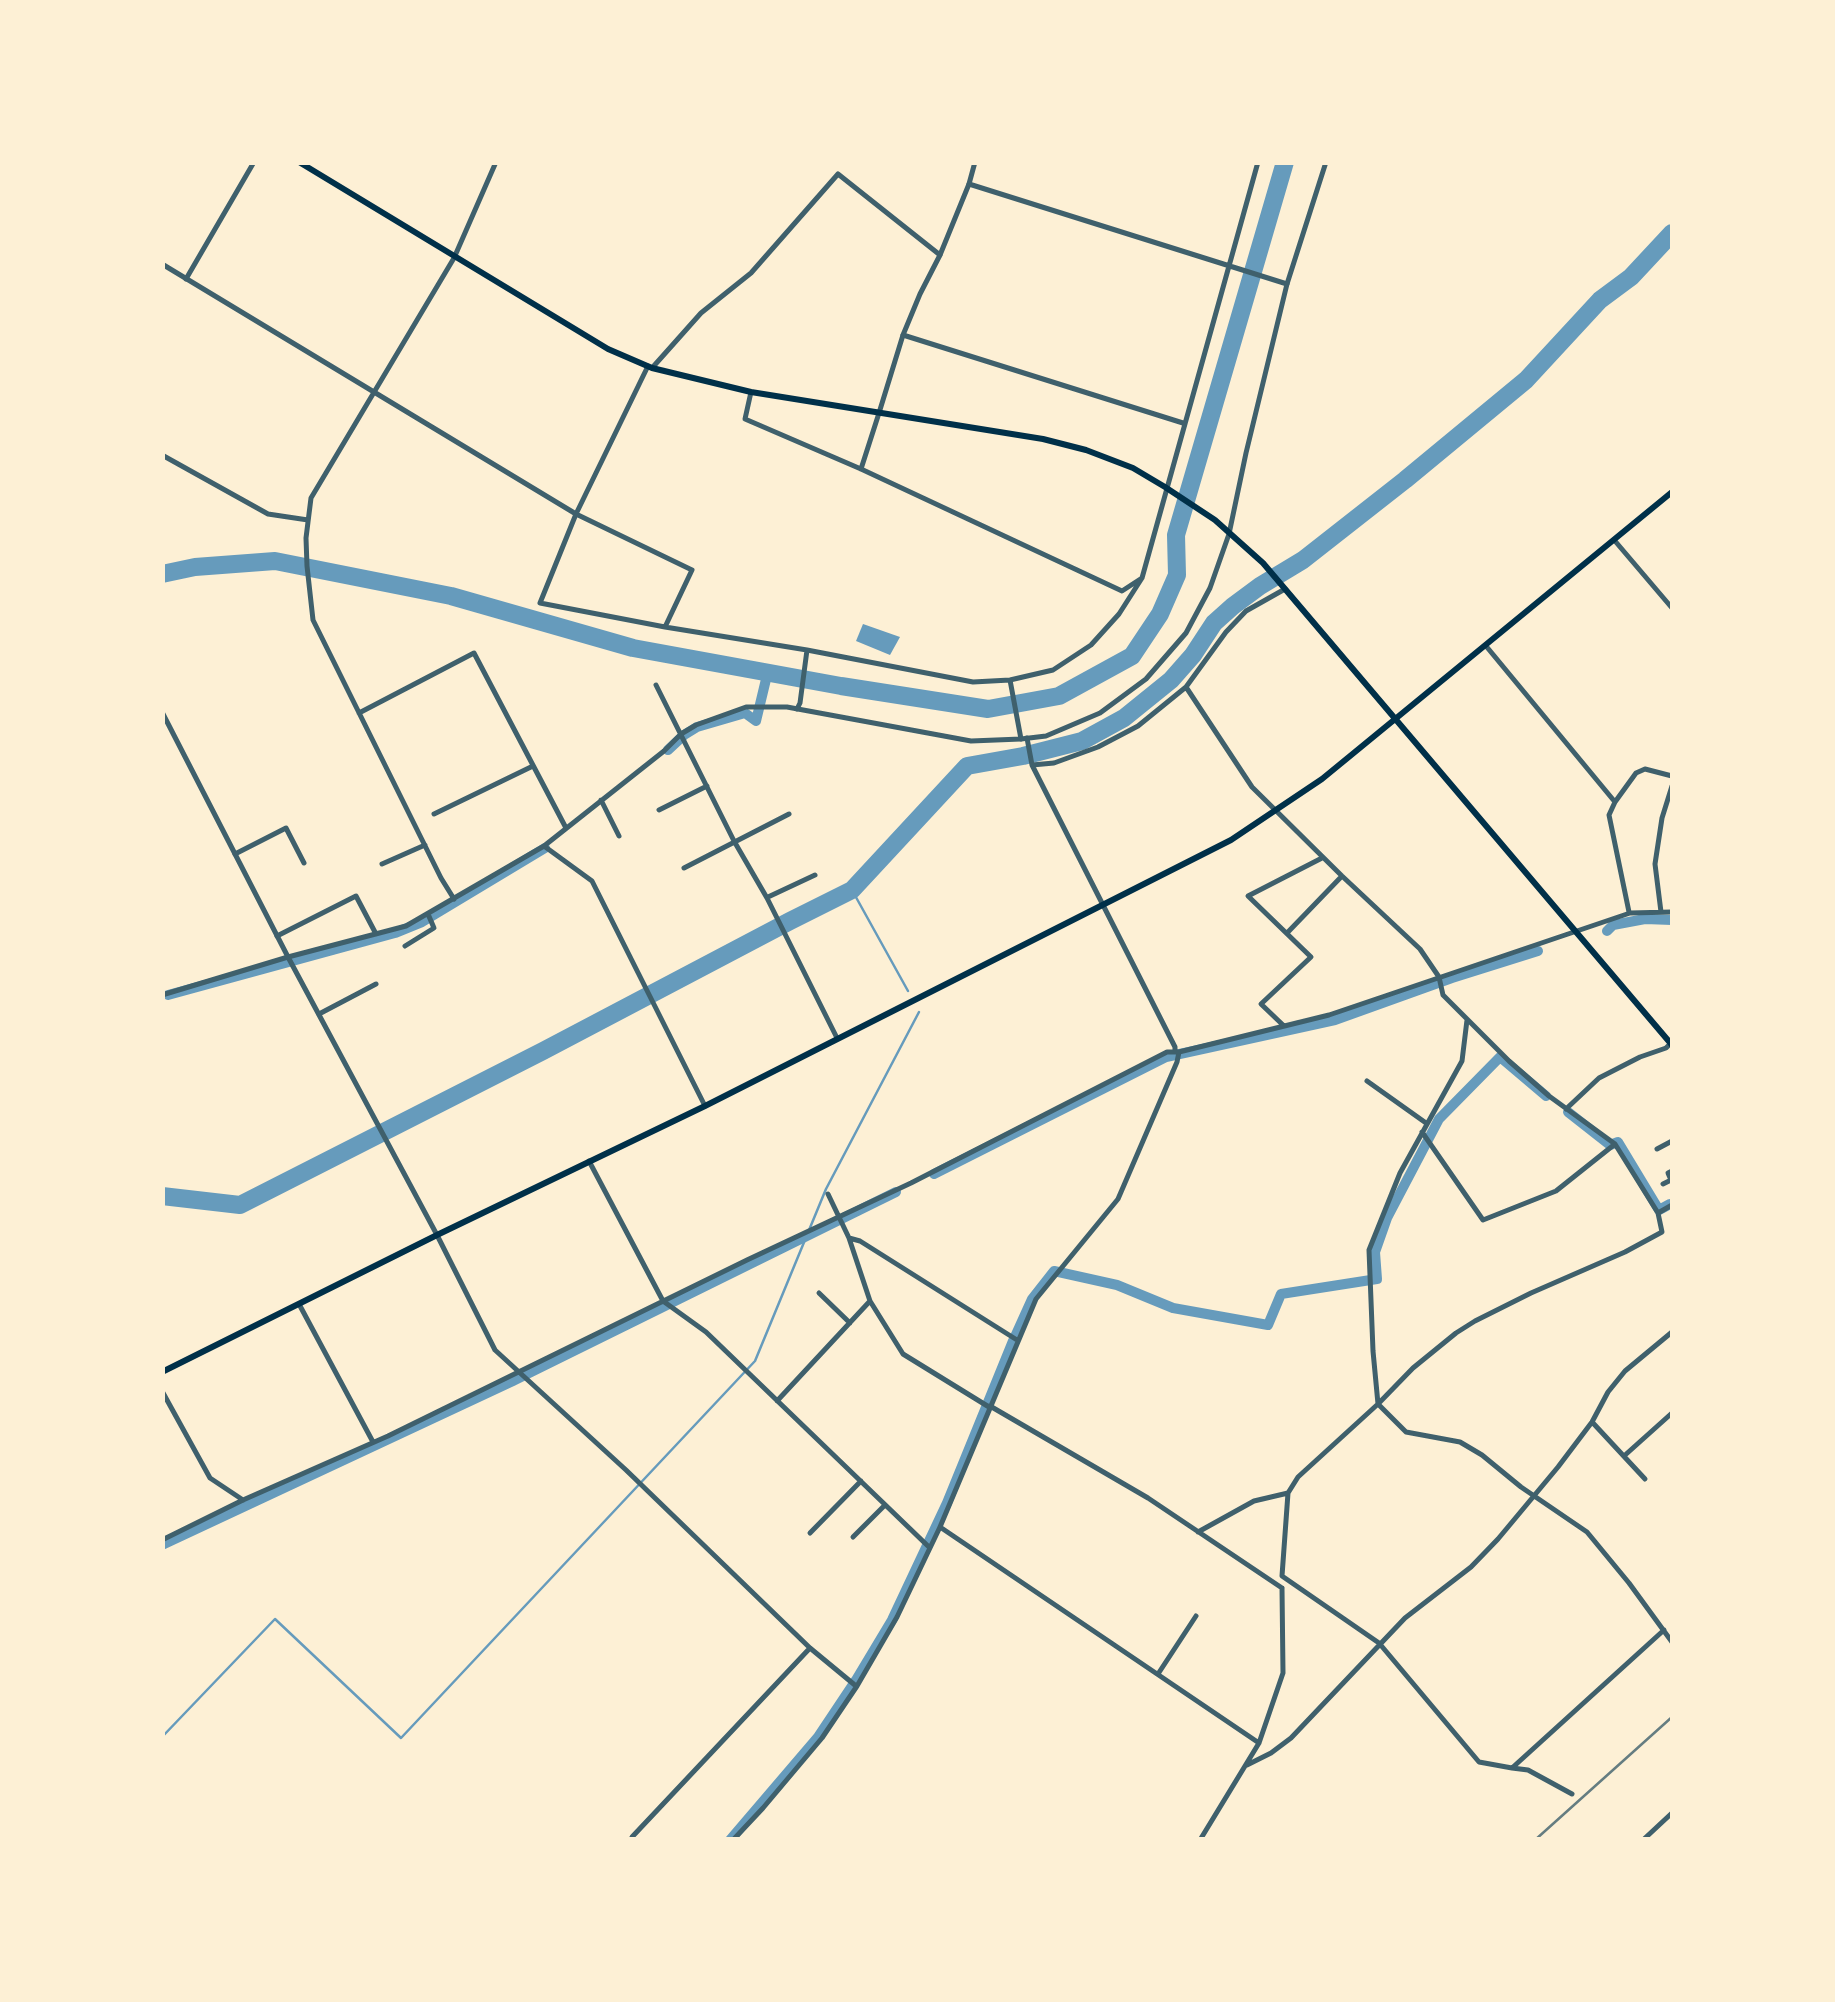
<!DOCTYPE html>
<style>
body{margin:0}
#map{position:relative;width:1835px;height:2002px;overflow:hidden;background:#fdf0d5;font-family:"PT Sans Narrow",sans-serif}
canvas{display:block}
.frame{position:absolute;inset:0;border:165px solid #fdf0d5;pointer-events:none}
</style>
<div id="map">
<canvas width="1835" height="2002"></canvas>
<div class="frame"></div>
</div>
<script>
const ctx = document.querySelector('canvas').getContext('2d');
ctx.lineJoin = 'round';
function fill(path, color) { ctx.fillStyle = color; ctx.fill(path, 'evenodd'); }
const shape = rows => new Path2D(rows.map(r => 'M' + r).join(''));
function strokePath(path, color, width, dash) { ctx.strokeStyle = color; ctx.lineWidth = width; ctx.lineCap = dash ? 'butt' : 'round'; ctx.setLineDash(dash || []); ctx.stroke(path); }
const water = shape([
 [863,624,900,637,890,655,856,641]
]);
const stream = shape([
 [852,890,908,991],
 [162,1737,275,1619,401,1738,755,1361,826,1189,919,1012]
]);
const canal = shape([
 [668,750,684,735,697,727,745,713,756,721,768,671],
 [1607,931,1613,925,1645,919,1672,920],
 [168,995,395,933,422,922,545,848],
 [1568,1112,1610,1145,1618,1142,1659,1210,1670,1204],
 [934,1174,1166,1057,1335,1020,1452,978,1538,951],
 [162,1545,513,1381,896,1192],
 [730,1840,818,1737,856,1680,892,1620,947,1503,1013,1341,1032,1299,1054,1271,1117,1285,1173,1308,1268,1325,1281,1294,1377,1279,1375,1252,1387,1218,1439,1119,1500,1057,1546,1096]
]);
const river = shape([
 [162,574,195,567,275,561,451,596,633,648,841,686,988,709,1059,696,1132,656,1160,614,1177,575,1176,535,1285,162],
 [162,1196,240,1205,543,1051,790,921,852,890,967,766,1023,756,1082,741,1124,718,1171,680,1193,655,1214,623,1233,606,1260,586,1303,560,1405,480,1526,380,1600,300,1631,277,1672,233]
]);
const minor = shape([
 [969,184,1287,284],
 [162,264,576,514,540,603,665,627,807,650,973,682,1010,680,1053,670,1091,645,1119,614,1142,578],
 [903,335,1183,423],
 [648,366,576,514,692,570,665,627],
 [652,368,701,313,751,273,838,174,940,255],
 [751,392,745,419,861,469,1122,591,1142,578,1258,162],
 [162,455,268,514,308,520],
 [861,469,879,413],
 [1486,646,1615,802],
 [1010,680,1021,739],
 [656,685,734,841,767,898,837,1038],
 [1186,687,1252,787,1342,876,1420,949,1439,977,1443,995,1509,1061,1549,1096,1615,1144,1658,1213,1662,1232,1625,1252,1531,1293,1475,1321,1456,1333,1413,1368,1378,1404,1298,1477,1288,1493,1282,1576,1379,1643,1479,1762,1512,1768,1664,1630],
 [797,709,800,703,807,650],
 [359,713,474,653,566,828],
 [1027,738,1032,765,1175,1047,1175,1051],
 [1032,765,1054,763,1098,747,1138,726,1186,687,1226,632,1246,611,1285,589],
 [601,800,619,836],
 [659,810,707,786],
 [434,814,533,766],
 [544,846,592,881,705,1106],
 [235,854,286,828,304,863],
 [382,864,425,845],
 [684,868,789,814],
 [768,897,815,875],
 [454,899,441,878,313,620,307,566,306,538,311,498,454,258,496,162],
 [1629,912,1609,815,1615,802,1636,773,1645,769,1672,776],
 [1661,912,1655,864,1662,818,1672,786],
 [1288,932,1342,876],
 [277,936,356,896,376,934],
 [405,946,434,928,428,914],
 [162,995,288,957,406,926,544,846,664,751,681,734],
 [319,1014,376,984],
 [1467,1020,1462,1061,1400,1173,1369,1250,1373,1351,1378,1404,1406,1432,1460,1442,1482,1455,1521,1487,1587,1532,1629,1583,1672,1642],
 [1284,1026,1261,1004,1311,957,1248,896,1322,858],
 [1367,1081,1426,1123],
 [1566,1109,1599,1078,1640,1057,1666,1048,1671,1043],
 [1422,1132,1483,1220,1556,1191,1615,1144],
 [1657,1149,1672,1141],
 [589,1161,663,1301,706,1332,930,1548],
 [1663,1184,1671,1180,1668,1173,1672,1171],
 [828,1194,849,1238,860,1241,1017,1340],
 [1658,1213,1672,1205],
 [437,1235,495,1350,626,1470,810,1648,856,1686],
 [849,1238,870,1301,903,1354,989,1407],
 [819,1293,850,1323],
 [299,1304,373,1442],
 [162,1391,210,1478,243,1500],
 [777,1401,870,1301],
 [990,1406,1148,1498,1282,1588],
 [1593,1423,1645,1479],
 [1624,1456,1672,1413],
 [940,1527,1259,1743],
 [1198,1532,1254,1501,1288,1493],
 [810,1533,861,1481],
 [853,1537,885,1505],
 [162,1540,243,1500,388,1436,747,1260,911,1183,1167,1052,1179,1052,1329,1015,1630,913,1672,912],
 [1158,1674,1196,1616],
 [1247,1765,1271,1753,1291,1738,1405,1618,1471,1567,1498,1539,1558,1467,1592,1422,1608,1392,1625,1371,1672,1332],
 [1512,1768,1528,1770,1572,1794],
 [632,1837,810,1648],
 [733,1840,763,1808,822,1738,857,1686,897,1617,940,1527,1036,1299,1118,1199,1177,1062,1179,1052],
 [1200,1840,1259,1743,1283,1673,1282,1588],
 [1643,1840,1672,1813]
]);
const tertiary = shape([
 [186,279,254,162],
 [879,413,903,335,920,294,940,255,969,184,975,162],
 [1615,541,1672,608],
 [162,712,288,957,437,1235],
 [681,734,696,725,746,707,787,707,971,741,1021,739,1046,736,1100,713,1146,679,1186,633,1210,588,1229,534,1246,453,1287,284,1326,162]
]);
const secondary = shape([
 [299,162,608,349,652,368,751,392,1043,439,1086,450,1133,468,1165,487,1215,520,1263,563,1672,1045],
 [162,1372,437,1235,705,1106,1231,840,1322,779,1672,492]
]);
const rail = shape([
 [1535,1840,1672,1717]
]);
fill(water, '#669bbc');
strokePath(stream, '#669bbc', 2.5);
strokePath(canal, '#669bbc', 10);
strokePath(river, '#669bbc', 18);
strokePath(minor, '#3f606c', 5);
strokePath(tertiary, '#3f606c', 5);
strokePath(secondary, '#003049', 6);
strokePath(rail, '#657d81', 2.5);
</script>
